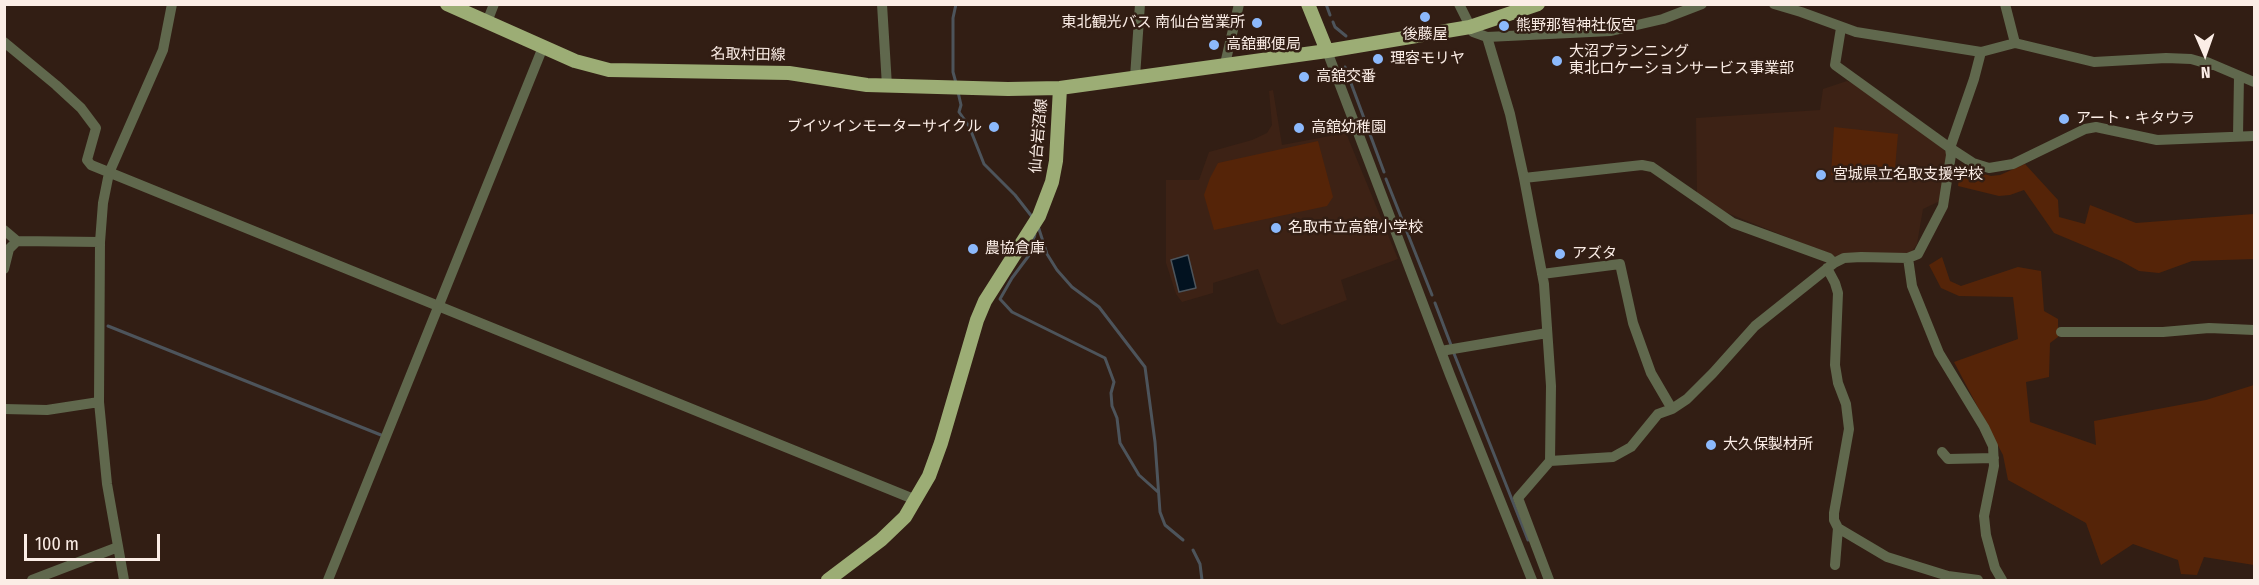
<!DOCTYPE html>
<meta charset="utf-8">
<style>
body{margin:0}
#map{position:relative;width:2259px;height:585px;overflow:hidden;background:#321e14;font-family:"Fira Sans Condensed",sans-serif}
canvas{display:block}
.frame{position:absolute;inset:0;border:6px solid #fbede6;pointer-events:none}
.north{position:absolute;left:2175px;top:24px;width:60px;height:60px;-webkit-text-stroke:4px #321e14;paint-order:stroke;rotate:178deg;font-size:16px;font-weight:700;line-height:24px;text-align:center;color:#fbede6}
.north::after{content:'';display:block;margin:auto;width:21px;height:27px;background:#fbede6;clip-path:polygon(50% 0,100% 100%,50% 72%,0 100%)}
.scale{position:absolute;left:24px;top:534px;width:136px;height:27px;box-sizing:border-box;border:3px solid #fbede6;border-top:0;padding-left:8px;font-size:18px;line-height:21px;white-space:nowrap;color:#fbede6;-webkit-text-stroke:4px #321e14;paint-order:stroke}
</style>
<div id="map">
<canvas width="2259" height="585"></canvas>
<div class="frame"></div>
<div class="north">N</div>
<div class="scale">100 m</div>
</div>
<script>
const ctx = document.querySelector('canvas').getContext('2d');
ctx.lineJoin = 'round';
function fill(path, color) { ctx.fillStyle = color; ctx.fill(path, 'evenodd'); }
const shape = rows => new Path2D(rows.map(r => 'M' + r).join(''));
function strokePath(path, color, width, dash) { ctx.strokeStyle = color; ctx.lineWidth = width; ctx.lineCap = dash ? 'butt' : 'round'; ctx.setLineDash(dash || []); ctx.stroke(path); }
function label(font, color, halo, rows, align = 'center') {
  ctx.font = font + ' "Fira Sans Condensed","Noto Sans JP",sans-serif'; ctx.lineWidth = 5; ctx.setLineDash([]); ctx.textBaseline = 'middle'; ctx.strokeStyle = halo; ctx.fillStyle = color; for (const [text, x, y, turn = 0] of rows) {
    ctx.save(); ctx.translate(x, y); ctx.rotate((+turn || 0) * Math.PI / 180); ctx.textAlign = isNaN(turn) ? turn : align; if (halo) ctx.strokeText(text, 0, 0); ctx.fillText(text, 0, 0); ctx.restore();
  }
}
const built = shape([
 [1847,81,1862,87,1941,147,1949,155,1940,201,1923,209,1917,244,1911,253,1836,257,1725,212,1697,195,1696,118,1820,110,1823,89],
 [1273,90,1282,145,1346,133,1398,259,1341,280,1347,300,1282,325,1277,322,1258,269,1213,283,1213,293,1182,302,1176,294,1166,263,1166,180,1199,180,1209,152,1252,140,1267,133,1272,125,1269,91]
]);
const green = shape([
 [1834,127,1898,134,1894,180,1831,175],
 [1318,141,1333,197,1327,206,1214,230,1204,195,1210,178,1218,163],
 [1961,164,1974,171,1991,176,2000,175,2025,164,2058,200,2059,217,2085,224,2090,205,2136,223,2254,214,2254,259,2192,261,2159,273,2139,271,2121,261,2054,233,2024,190,2010,195,1999,196,1958,186],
 [1942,257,1950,281,1961,286,2018,267,2041,271,2044,311,2058,319,2058,337,2050,343,2049,377,2026,382,2030,422,2096,445,2094,421,2206,400,2254,385,2254,565,2204,557,2197,575,2181,574,2178,560,2133,544,2101,565,2086,523,2008,480,2003,455,1954,362,2018,339,2013,297,1959,296,1941,288,1929,265]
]);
const water = shape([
 [1188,255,1196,288,1179,292,1171,260,1188,255]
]);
const stream = shape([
 [1326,4,1330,15],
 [1333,22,1335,27,1346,36],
 [1345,67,1384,172],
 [956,83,953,72,953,18,956,4],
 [958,92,961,105,959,112,969,126,984,164,1015,195,1033,218],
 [1386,179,1432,295],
 [1038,226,1047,254,1057,270,1072,287,1099,307,1145,367,1155,442,1160,512,1165,525,1183,540],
 [1035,234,1030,254,1012,278,1000,299,1012,312,1105,358,1114,382,1111,393,1112,406,1117,418,1120,443,1139,475,1158,492],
 [1435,303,1451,345],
 [108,326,381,435],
 [1453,351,1528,540],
 [1193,550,1200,564,1202,580]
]);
const minor = shape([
 [882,4,887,86],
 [1459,4,1473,32,1487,37,1611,31,1663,19,1702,4],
 [1774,4,1801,12,1856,32,1981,52,2015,43,2094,62,2166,58,2191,59,2212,65],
 [2005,4,2015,43],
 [487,22,494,4],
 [1841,28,1835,65,1950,148,1973,163,1989,168,2013,164,2085,129,2096,127,2157,140,2254,136],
 [1487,37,1510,114,1524,178,1642,165,1652,167,1733,223,1829,258,1834,263,1755,326,1713,373,1687,399,1672,409,1658,414,1631,447,1613,457,1550,461,1518,498,1549,580],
 [4,42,56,85,81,108,96,128,87,160,91,165,916,500],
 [1327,51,1450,375,1532,580],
 [2207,62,2254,82],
 [1225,64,1239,4],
 [1135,77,1140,4],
 [2238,136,2239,76],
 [1524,178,1544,284,1551,386,1550,461],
 [4,230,17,241],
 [1908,258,1912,286,1939,353,1984,427,1993,446,1994,466,1984,516,1986,535,1995,568,2002,580],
 [1834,263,1844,258,1861,257,1908,258,1918,254,1943,206,1951,155,1950,148,1974,79,1981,52],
 [1827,268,1835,283,1838,293,1835,365,1838,383,1846,404,1849,429,1834,513,1834,520,1838,528,1887,557,1948,576,1978,580],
 [4,269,9,249,17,241,100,242],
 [1542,274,1620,264,1633,323,1651,373,1672,409],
 [2061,332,2163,332,2209,328,2254,330],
 [1441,351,1547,333],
 [4,409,47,410,99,402],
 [1942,452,1948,459,1994,458],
 [1835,565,1838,528],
 [32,580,118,547],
 [124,580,107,484,99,402,100,242,103,203,109,173,163,50,172,4],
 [328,580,543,47]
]);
const major = shape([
 [447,4,575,61,609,70,789,73,867,85,1008,89,1060,88,1327,51,1470,27,1538,4],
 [1308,4,1327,51],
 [828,580,881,540,905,517,929,476,941,443,977,320,985,301,1039,216,1052,182,1056,161,1060,88]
]);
const markers = [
 [1425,17,6,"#8cb9fc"],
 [1257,23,6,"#8cb9fc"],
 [1504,26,6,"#8cb9fc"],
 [1214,45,6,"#8cb9fc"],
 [1378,59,6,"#8cb9fc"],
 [1557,61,6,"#8cb9fc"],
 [1304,77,6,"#8cb9fc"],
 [2064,119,6,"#8cb9fc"],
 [994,127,6,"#8cb9fc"],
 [1299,128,6,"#8cb9fc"],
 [1821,175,6,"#8cb9fc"],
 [1276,228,6,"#8cb9fc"],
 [973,249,6,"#8cb9fc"],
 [1560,254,6,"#8cb9fc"],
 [1711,445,6,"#8cb9fc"]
];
const poiNames = [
 ["東北観光バス 南仙台営業所",1245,23,"right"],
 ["熊野那智神社仮宮",1516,26],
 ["後藤屋",1425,35,"center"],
 ["高舘郵便局",1226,45],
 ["大沼プランニング",1569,52],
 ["東北ロケーションサービス事業部",1569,69],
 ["理容モリヤ",1390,59],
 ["高舘交番",1316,77],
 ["アート・キタウラ",2076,119],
 ["ブイツインモーターサイクル",982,127,"right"],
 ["高舘幼稚園",1311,128],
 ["宮城県立名取支援学校",1833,175],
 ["名取市立高舘小学校",1288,228],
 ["農協倉庫",985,249],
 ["アズタ",1572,254],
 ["大久保製材所",1723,445]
];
const streetNames = [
 ["名取村田線",748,55,1],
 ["仙台岩沼線",1039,136,-85]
];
fill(built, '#3d2215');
fill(green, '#552408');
fill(water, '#021220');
strokePath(water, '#4d545b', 1.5);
strokePath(stream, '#4d545b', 3);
strokePath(minor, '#60684d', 10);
strokePath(major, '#9cad75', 14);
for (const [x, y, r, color] of markers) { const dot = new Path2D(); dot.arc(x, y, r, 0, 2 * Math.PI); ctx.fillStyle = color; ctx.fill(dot); strokePath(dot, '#321e14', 2); }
label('15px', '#fbede6', '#321e14', poiNames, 'left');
label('15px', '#fbede6', '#321e14', streetNames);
</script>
